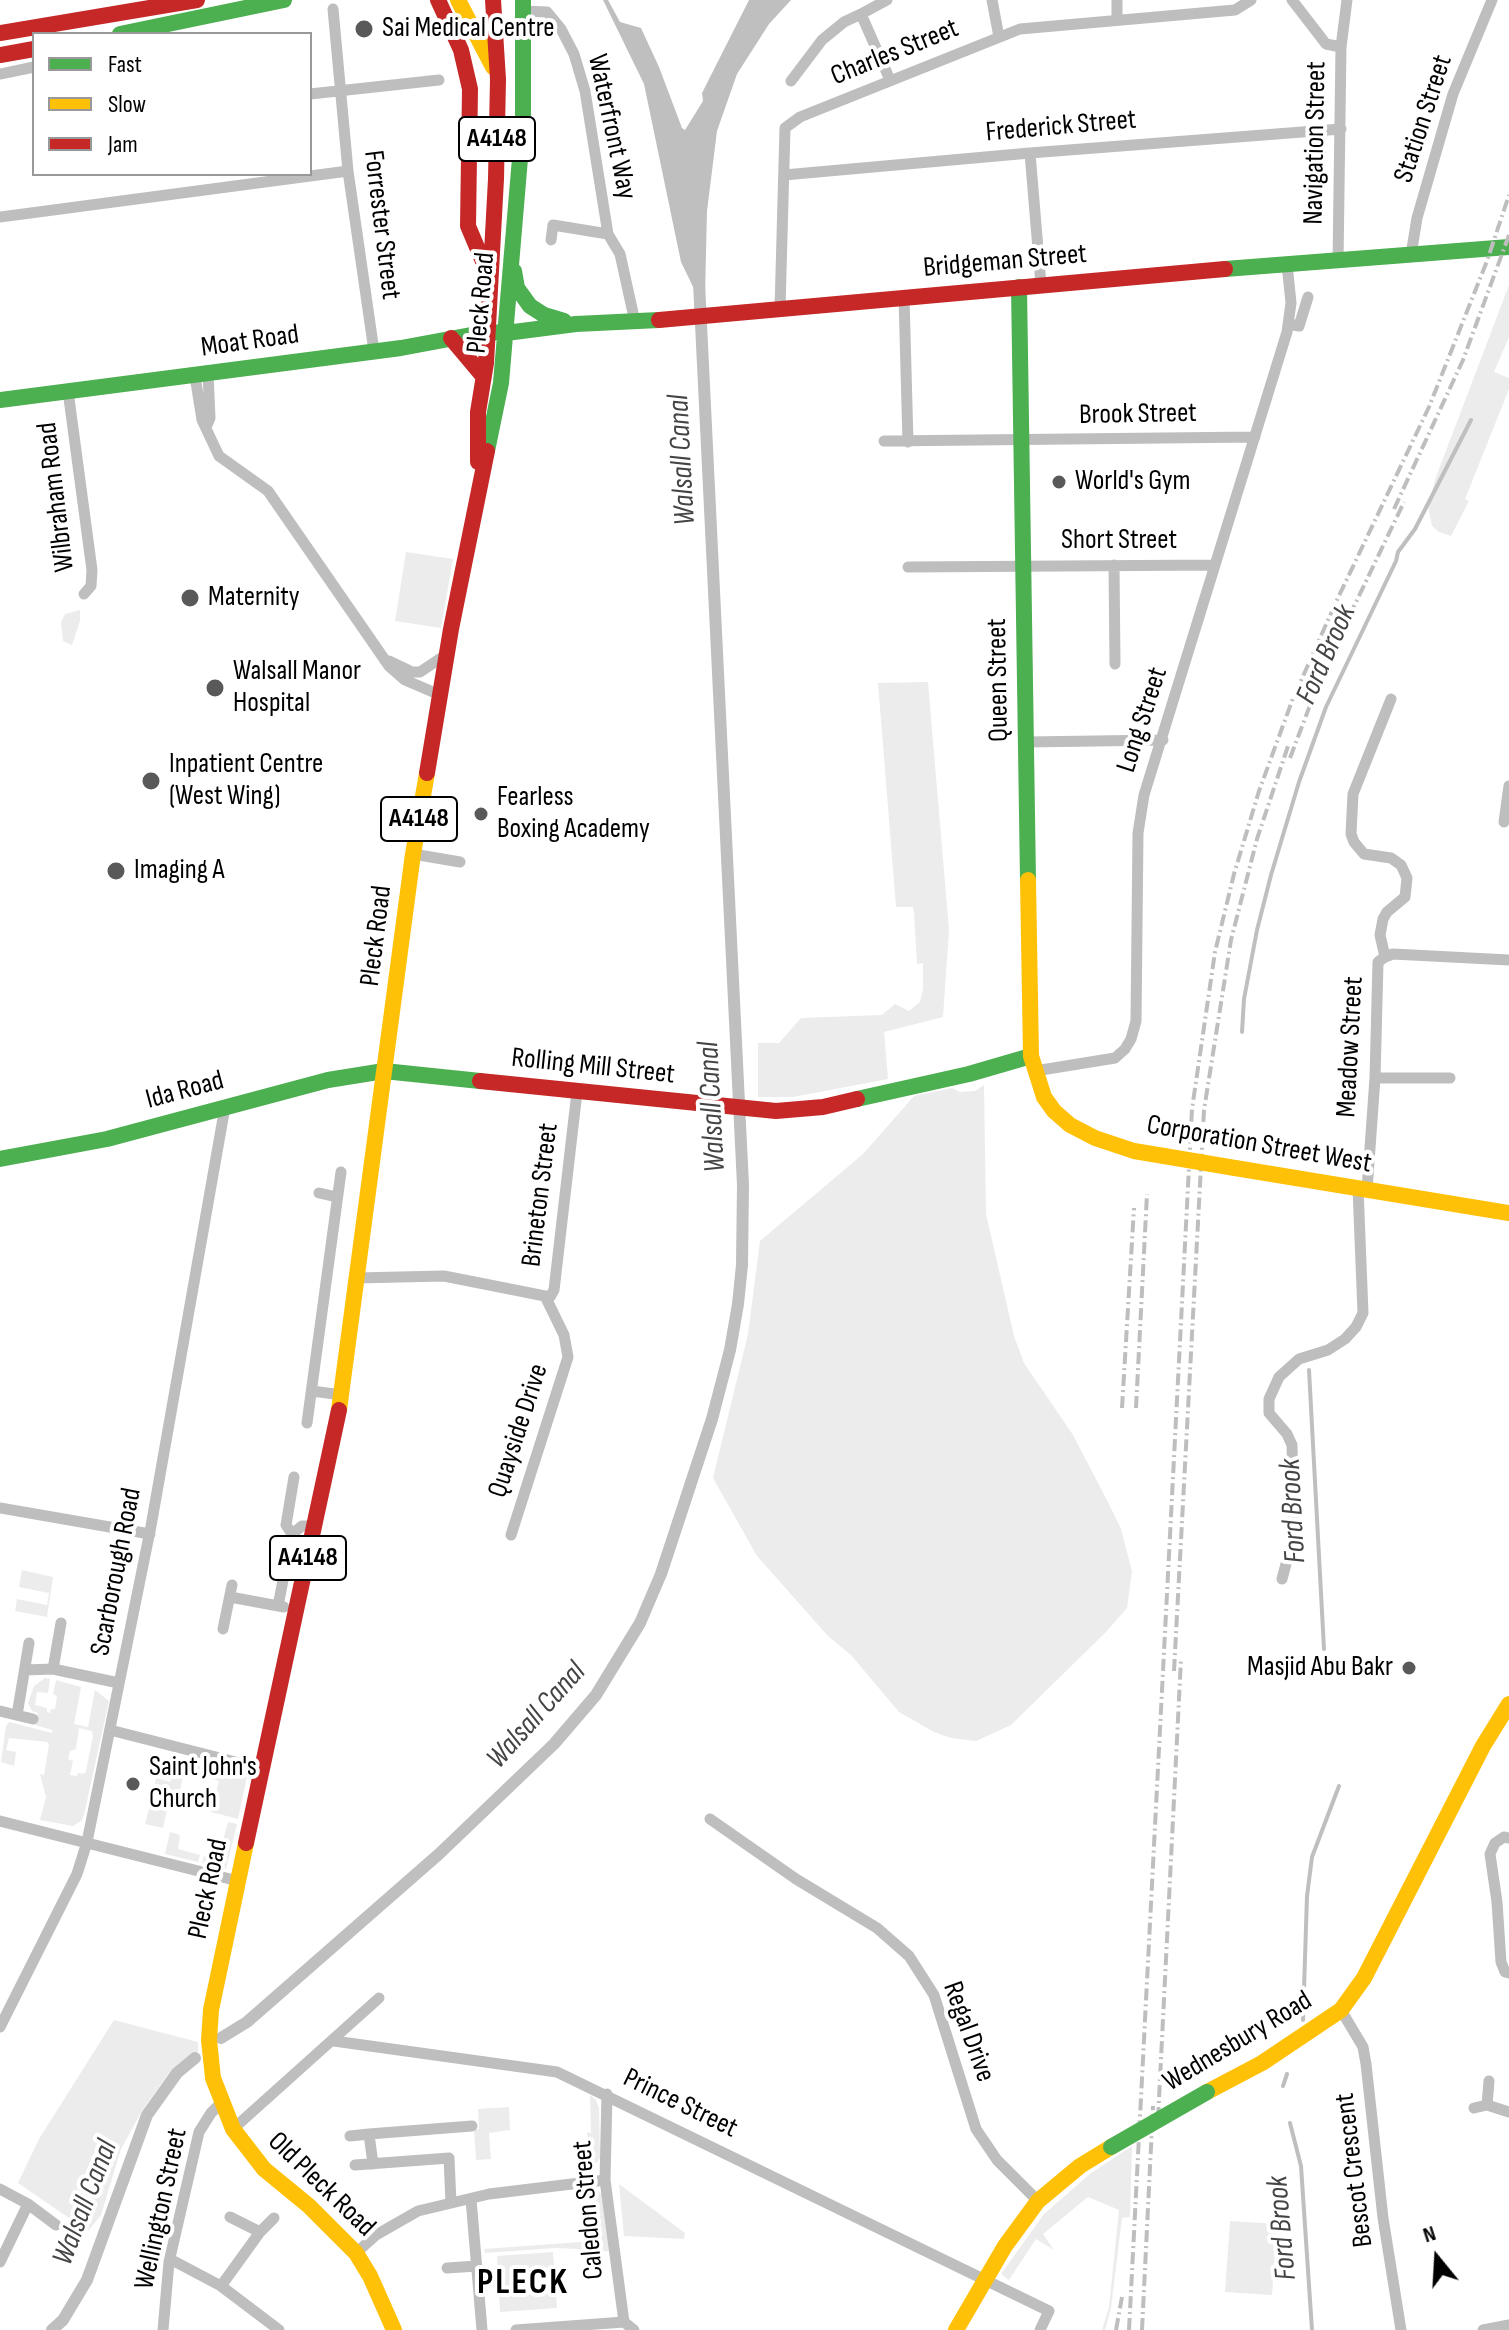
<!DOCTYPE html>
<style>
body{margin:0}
#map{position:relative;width:1509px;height:2330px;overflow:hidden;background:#fff;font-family:"Sofia Sans Condensed",sans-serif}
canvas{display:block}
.legend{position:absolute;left:32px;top:32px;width:280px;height:144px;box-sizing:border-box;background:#fff;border:2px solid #999;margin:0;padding:10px 14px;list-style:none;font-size:24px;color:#000}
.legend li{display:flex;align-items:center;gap:16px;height:40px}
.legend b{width:40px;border:2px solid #999}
.north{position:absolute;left:1397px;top:2218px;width:80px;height:80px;-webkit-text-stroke:6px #fff;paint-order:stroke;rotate:342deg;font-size:22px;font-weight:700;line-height:32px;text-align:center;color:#000}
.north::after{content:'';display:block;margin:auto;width:28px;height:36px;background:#000;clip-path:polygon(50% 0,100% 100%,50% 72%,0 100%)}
</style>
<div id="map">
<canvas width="1509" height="2330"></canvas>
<ul class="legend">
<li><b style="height:10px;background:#4caf50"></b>Fast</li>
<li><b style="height:10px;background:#ffc107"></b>Slow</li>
<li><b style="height:10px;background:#c62828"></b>Jam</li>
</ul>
<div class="north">N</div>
</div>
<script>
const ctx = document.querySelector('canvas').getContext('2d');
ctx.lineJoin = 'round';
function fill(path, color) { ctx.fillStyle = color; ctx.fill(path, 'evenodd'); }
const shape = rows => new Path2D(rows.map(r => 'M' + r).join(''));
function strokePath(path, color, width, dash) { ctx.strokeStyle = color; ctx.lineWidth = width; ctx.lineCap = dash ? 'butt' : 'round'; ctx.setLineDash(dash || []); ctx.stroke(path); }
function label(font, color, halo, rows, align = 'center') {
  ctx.font = font + ' "Sofia Sans Condensed",sans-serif'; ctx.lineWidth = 8; ctx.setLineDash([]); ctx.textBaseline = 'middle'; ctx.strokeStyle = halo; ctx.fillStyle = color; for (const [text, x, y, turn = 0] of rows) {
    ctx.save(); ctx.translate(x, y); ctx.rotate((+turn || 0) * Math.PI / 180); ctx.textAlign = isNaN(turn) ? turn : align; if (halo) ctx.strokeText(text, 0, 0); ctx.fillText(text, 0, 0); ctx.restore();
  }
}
const green = shape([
 [1509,285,1509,337,1494,372,1509,378,1509,389,1465,499,1469,501,1451,536,1439,532,1432,526,1428,506,1436,477],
 [406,552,453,559,441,628,395,621],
 [80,610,80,621,72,645,63,641,61,622,65,614],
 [928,682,949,930,943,1017,884,1032,888,1079,793,1097,758,1097,758,1043,779,1043,801,1018,882,1015,895,1004,909,1011,920,1002,923,989,923,963,917,964,914,912,913,907,896,907,878,683],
 [984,1085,986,1214,1014,1336,1024,1363,1073,1435,1110,1506,1121,1529,1132,1571,1127,1608,1106,1632,1011,1725,976,1741,951,1738,934,1732,899,1712,851,1655,828,1636,757,1556,713,1478,748,1334,760,1241,863,1154,914,1096,952,1088,960,1092,975,1091],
 [22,1570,53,1577,47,1617,15,1611,17,1599,47,1605,49,1593,19,1587],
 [45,1678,50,1679,48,1693,37,1692,35,1705,47,1708,47,1712,50,1713,51,1709,55,1709,57,1696,53,1694,56,1680,81,1687,74,1724,88,1727,95,1690,109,1701,84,1815,81,1821,73,1826,40,1820,46,1797,40,1774,44,1775,49,1745,47,1742,9,1738,6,1750,16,1752,14,1766,1,1762,6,1726,9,1722,52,1733,52,1730,35,1725,38,1713,32,1711,28,1703,34,1686],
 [79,1728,92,1731,93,1736,86,1771,84,1774,78,1773,77,1776,70,1775,73,1761,68,1759,70,1751,76,1749],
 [193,1763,247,1777,238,1819,211,1812,219,1781,205,1777,207,1771,194,1768],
 [173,1771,183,1777,178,1800,184,1801,186,1796,198,1799,201,1807,208,1811,152,1797,156,1778,170,1782],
 [151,1800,168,1805,163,1828,145,1824],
 [228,1822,237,1824,226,1869,202,1863,204,1856,218,1859],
 [170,1832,180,1835,178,1849,200,1855,198,1862,165,1854],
 [114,2020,198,2042,198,2052,169,2073,143,2109,121,2149,101,2215,88,2231,18,2183,39,2139],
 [590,2095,596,2100,599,2108,600,2158,591,2171,587,2132,591,2133],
 [509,2107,510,2130,489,2133,491,2159,476,2160,474,2130,479,2129,478,2109],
 [1132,2146,1130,2217,1122,2218,1111,2308,1105,2330,1102,2330,1109,2307,1119,2210,1088,2197,1043,2234,1054,2250,1036,2239,1009,2280,1001,2274,1044,2214,1091,2173],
 [619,2184,685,2233,684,2239,624,2236],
 [593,2187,603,2195,611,2251,583,2253,578,2249,556,2248,485,2253,484,2249,595,2241],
 [1230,2221,1277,2224,1272,2295,1225,2292],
 [553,2252,557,2308,500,2312,497,2256]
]);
const water = shape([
 [603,0,608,0,620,22,641,28,659,67,682,128,685,130,703,101,702,93,749,0,791,0,769,24,737,74,717,131,707,211,705,296,698,297,681,262,644,84]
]);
const stream = shape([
 [1242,1032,1244,999,1257,930,1271,875,1299,782,1326,707,1396,561,1398,552,1415,529,1471,420],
 [1309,1370,1324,1649],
 [1303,2020,1307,1896,1312,1857,1339,1786],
 [1283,2086,1287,2074],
 [1290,2123,1301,2166,1312,2330]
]);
const canal = shape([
 [221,2038,247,2022,439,1854,554,1744,596,1695,640,1623,661,1574,712,1419,730,1350,738,1304,742,1265,743,1185,699,283],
 [52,2330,63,2320,87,2280,147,2115,177,2073,195,2058]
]);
const street = shape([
 [887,0,861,14,890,80],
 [992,0,999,37],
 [1117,0,1117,20],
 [1292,0,1326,44,1341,47,1338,262],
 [333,9,348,171,374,351],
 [523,11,547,12,561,29,574,54,585,91,608,234],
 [1341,47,1347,0],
 [0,74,34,67],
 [791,81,822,40,844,22,861,14],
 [310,94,439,80],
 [1030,153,1041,285],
 [784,175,1030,153,1341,129],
 [0,217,348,171],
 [551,240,553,225,608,234,620,254,635,322],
 [1411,255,1417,218,1453,94,1492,0],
 [904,297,908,442],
 [780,309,785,128,800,117,1020,29,1235,10,1251,0],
 [1288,324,1299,326,1308,297],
 [195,376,202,420,219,456,268,491,389,666,405,680,440,695],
 [68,391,92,570,91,586,84,594],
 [207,425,210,418,208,374],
 [884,441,1255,437],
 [1114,565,1115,664],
 [908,567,1215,565],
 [389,661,412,672,420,672,444,656],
 [1027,742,1163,740],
 [1504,822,1509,786],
 [413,854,460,862],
 [1385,957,1380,935,1383,919,1387,912,1405,897,1407,878,1401,865,1391,858,1364,854,1354,842,1351,834,1353,794,1391,699],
 [1385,957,1393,954,1509,960],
 [1035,1071,1115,1058,1125,1049,1131,1039,1136,1021,1138,833,1144,795,1287,332,1291,303,1287,264],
 [1375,1078,1450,1078],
 [1367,1190,1375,1078,1378,962,1385,957],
 [319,1193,337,1197],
 [356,1278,444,1276,545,1296,564,1335,568,1357,511,1535],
 [545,1296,550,1297,554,1290,577,1092],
 [312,1391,342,1395],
 [307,1423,341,1172],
 [0,1508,150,1534],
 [292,1534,286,1525,294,1477],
 [1282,1579,1294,1534,1292,1445,1287,1434,1269,1413,1269,1399,1279,1377,1299,1359,1328,1350,1345,1339,1356,1327,1363,1313,1358,1188],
 [230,1597,284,1607],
 [278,1606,292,1534,302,1526,314,1526],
 [223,1629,232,1585],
 [53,1669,61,1623],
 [25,1670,53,1669,119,1683],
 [0,1711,33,1719],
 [17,1715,29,1643],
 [110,1730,263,1769],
 [710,1819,796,1879,877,1928,909,1956,934,1995,976,2129,997,2160,1038,2201],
 [0,1821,238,1881],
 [1509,1838,1504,1837,1495,1843,1490,1854,1497,1902,1501,1962,1505,1972,1509,1973],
 [1341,2010,1363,2047,1366,2064,1383,2218,1401,2330],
 [0,2027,77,1874,87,1842,151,1526,225,1107],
 [334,2041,557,2072,1049,2311,1040,2330],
 [607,2094,605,2180,624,2322],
 [1487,2105,1489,2081],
 [1474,2108,1487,2105,1509,2112],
 [233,2129,379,1998],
 [369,2134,472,2126],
 [350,2136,369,2134,373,2164],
 [355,2165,449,2158,451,2203],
 [0,2189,28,2204,56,2225],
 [471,2199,482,2330],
 [230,2217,260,2232],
 [356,2253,376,2235,418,2211,489,2194,605,2180],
 [170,2259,221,2286,279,2330],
 [0,2262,28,2204],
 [447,2268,477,2266],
 [221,2286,260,2232,274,2218],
 [624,2322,634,2330],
 [163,2330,169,2262,199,2132,211,2113,221,2103],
 [516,2330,624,2322],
 [1483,2330,1509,2325]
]);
const fast = shape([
 [120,34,284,0],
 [1225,269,1509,247],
 [514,271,517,288,530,306,544,315,564,321],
 [1019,287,1028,880],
 [0,400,401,348,487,332,506,333,576,324,659,320],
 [487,451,501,383,523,123,523,0],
 [857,1099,969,1074,1031,1056],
 [0,1159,107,1139,328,1080,384,1071,480,1081]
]);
const slow = shape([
 [458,0,493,67],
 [1028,880,1031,1056,1044,1097,1054,1111,1070,1125,1095,1138,1134,1151,1164,1156],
 [1235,1168,1509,1213],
 [339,1410,413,854,427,773],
 [246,1843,211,2010,209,2040,213,2078,233,2129,264,2169,309,2206,356,2253,370,2276,394,2330],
 [1207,2092,1262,2063,1341,2010,1364,1978,1483,1746,1509,1704],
 [956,2330,1005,2246,1038,2201,1080,2166,1111,2147]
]);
const jam = shape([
 [438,0,461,50,470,89,468,226,490,278],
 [0,33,197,0],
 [0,55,34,49],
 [659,320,1225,269],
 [451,338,483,376],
 [478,462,478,412,486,363,496,179,498,79,493,0],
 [427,773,451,629,487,451],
 [480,1081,776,1111,823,1107,857,1099],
 [246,1843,339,1410]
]);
const rail = shape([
 [1394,509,1463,360,1509,235],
 [1290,758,1323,671,1404,502],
 [1122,1408,1134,1208],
 [1136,1408,1147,1194],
 [1174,1671,1204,1110,1231,940,1257,839,1288,746],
 [1158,2119,1181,1659],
 [1116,2330,1122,2297],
 [1129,2330,1192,1109,1215,952,1234,874,1259,791,1292,701,1337,600,1429,407,1487,261,1509,195],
 [1142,2330,1153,2106]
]);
const fastBridge = shape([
 [1111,2147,1207,2092]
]);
const slowBridge = shape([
 [1164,1156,1235,1168]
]);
const markers = [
 [364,29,10,"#595959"],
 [1059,482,8,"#595959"],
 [190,598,10,"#595959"],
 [215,688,10,"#595959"],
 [151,781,10,"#595959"],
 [481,814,8,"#595959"],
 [116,871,10,"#595959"],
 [1409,1668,8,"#595959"],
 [133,1784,8,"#595959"]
];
const shields = [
 [497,139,76],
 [419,819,76],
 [308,1558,76]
];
const shieldNames = [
 ["A4148",497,139],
 ["A4148",419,819],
 ["A4148",308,1558]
];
const poiNames = [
 ["Sai Medical Centre",382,29],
 ["World's Gym",1075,482],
 ["Maternity",208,598],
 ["Walsall Manor",233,672],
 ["Hospital",233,704],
 ["Inpatient Centre",169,765],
 ["(West Wing)",169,797],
 ["Fearless",497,798],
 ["Boxing Academy",497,830],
 ["Imaging A",134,871],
 ["Masjid Abu Bakr",1393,1668,"right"],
 ["Saint John's",149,1768],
 ["Church",149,1800]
];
const streetNames = [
 ["Charles Street",895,53,-22],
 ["Station Street",1424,119,-72],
 ["Waterfront Way",611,127,78],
 ["Frederick Street",1061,127,-5],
 ["Navigation Street",1316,143,-89],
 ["Forrester Street",381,225,83],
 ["Bridgeman Street",1005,262,-5],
 ["Pleck Road",482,303,-85],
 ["Moat Road",250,342,-8],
 ["Brook Street",1138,415,-1],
 ["Wilbraham Road",57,497,-97],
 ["Short Street",1119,541],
 ["Queen Street",999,680,-91],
 ["Long Street",1143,720,-72],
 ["Pleck Road",377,936,-83],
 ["Meadow Street",1351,1047,-87],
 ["Rolling Mill Street",593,1067,6],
 ["Ida Road",185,1091,-15],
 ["Corporation Street West",1259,1145,10],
 ["Brineton Street",541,1195,-83],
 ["Quayside Drive",519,1431,-72],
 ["Scarborough Road",117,1572,-79],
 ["Pleck Road",209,1889,-78],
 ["Regal Drive",968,2032,70],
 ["Wednesbury Road",1238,2042,-31],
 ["Prince Street",680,2104,26],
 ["Bescot Crescent",1355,2170,-97],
 ["Old Pleck Road",321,2185,44],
 ["Wellington Street",162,2209,-78],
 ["Caledon Street",589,2210,-95]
];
const waterNames = [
 ["Walsall Canal",683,460,-93],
 ["Ford Brook",1327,655,-66],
 ["Walsall Canal",713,1107,-93],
 ["Ford Brook",1294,1511,-93],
 ["Walsall Canal",537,1716,-48],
 ["Walsall Canal",86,2203,-69],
 ["Ford Brook",1283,2228,-95]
];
const districtNames = [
 ["PLECK",523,2284]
];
fill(green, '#ececec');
fill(water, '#bfbfbf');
strokePath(stream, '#bfbfbf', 4);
strokePath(canal, '#bfbfbf', 12);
strokePath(street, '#bebebe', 11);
strokePath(fast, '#4caf50', 16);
strokePath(slow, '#ffc107', 16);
strokePath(jam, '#c62828', 16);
strokePath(rail, '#bebebe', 4, [12, 4, 2, 4]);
strokePath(fastBridge, '#4caf50', 16);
strokePath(slowBridge, '#ffc107', 16);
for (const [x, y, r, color] of markers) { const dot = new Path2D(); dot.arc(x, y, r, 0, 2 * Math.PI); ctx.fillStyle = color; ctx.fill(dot); strokePath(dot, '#fff', 3); }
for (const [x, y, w] of shields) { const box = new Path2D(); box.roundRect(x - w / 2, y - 22, w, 44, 6); ctx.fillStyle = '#fff'; ctx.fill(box); strokePath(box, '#000', 2); }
label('bold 26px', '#000', null, shieldNames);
label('28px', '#000', '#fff', poiNames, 'left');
label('28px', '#000', '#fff', streetNames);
label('italic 30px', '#444', '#fff', waterNames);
ctx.letterSpacing = '2px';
label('bold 36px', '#000', '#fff', districtNames);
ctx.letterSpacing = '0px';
</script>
